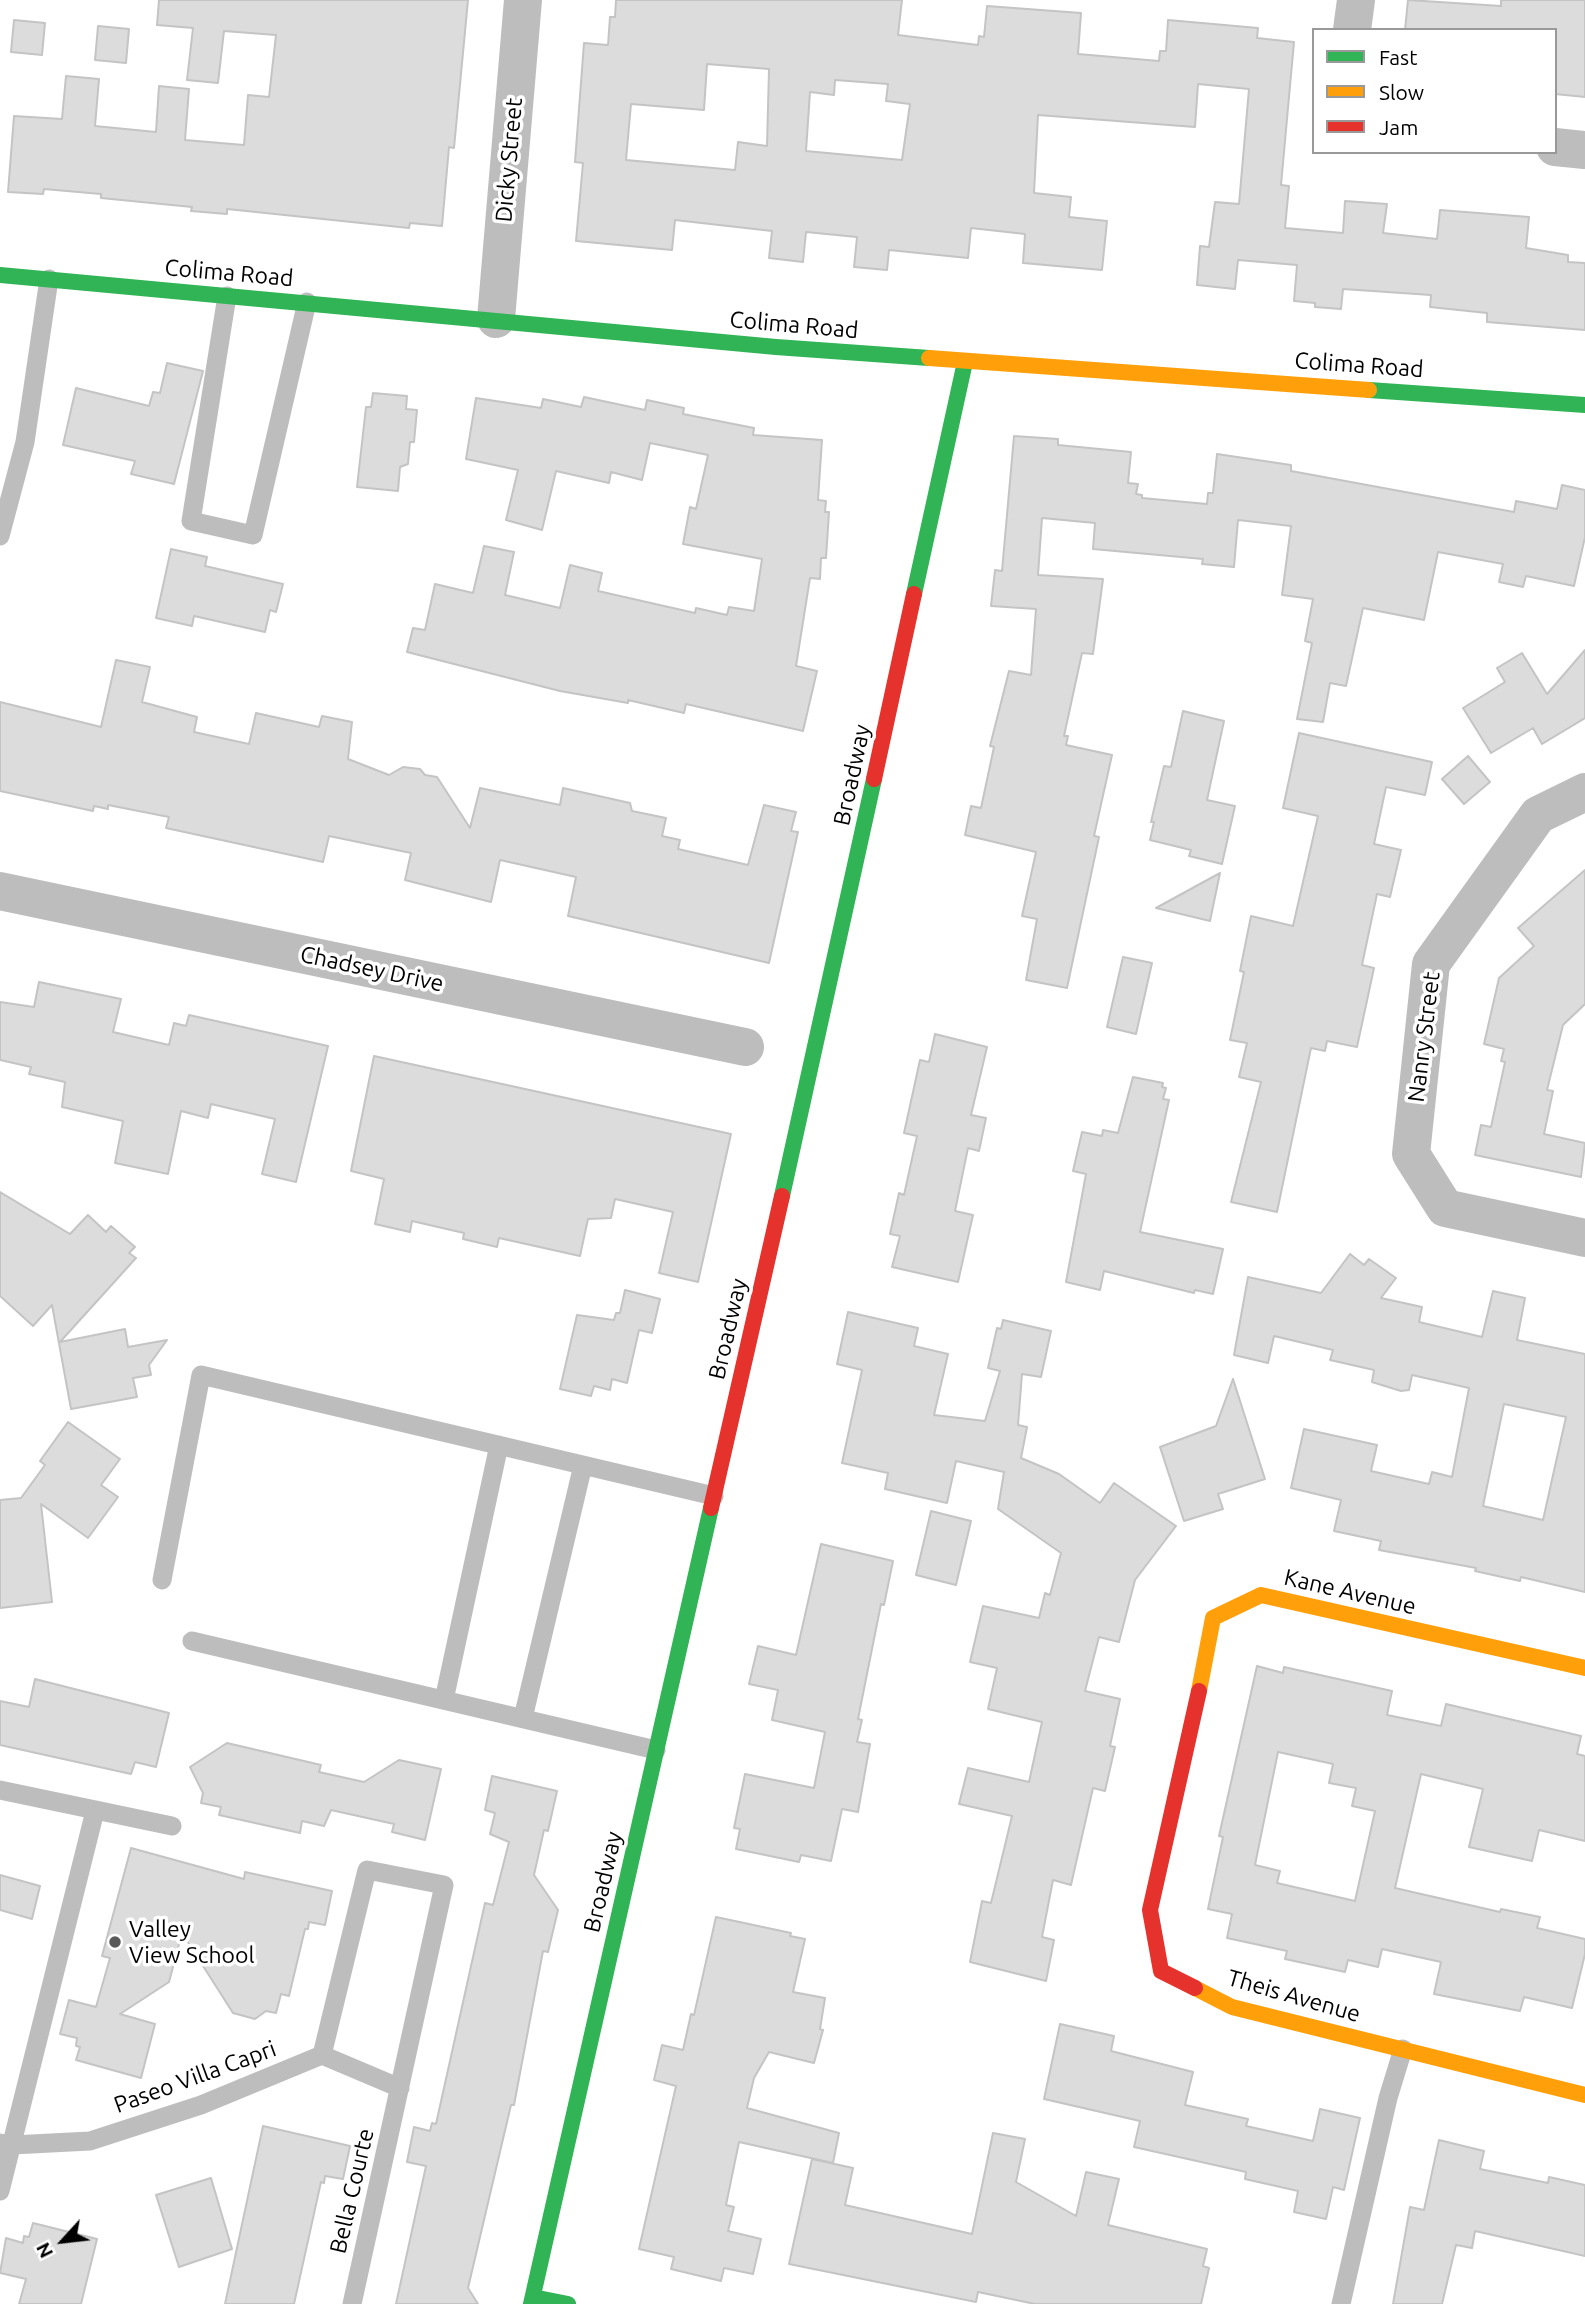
<!DOCTYPE html>
<style>
body{margin:0}
#map{position:relative;width:1585px;height:2304px;overflow:hidden;background:#fff;font-family:Ubuntu,sans-serif}
canvas{display:block}
.legend{position:absolute;left:1312px;top:28px;width:245px;height:126px;box-sizing:border-box;background:#fff;border:2px solid #999;margin:0;padding:9px 12px;list-style:none;font-size:21px;color:#000}
.legend li{display:flex;align-items:center;gap:14px;height:35px}
.legend b{width:35px;border:2px solid #999}
.north{position:absolute;left:28px;top:2206px;width:70px;height:70px;-webkit-text-stroke:5px #fff;paint-order:stroke;rotate:243deg;font-size:19px;font-weight:700;line-height:28px;text-align:center;color:#000}
.north::after{content:'';display:block;margin:auto;width:24px;height:32px;background:#000;clip-path:polygon(50% 0,100% 100%,50% 72%,0 100%)}
</style>
<div id="map">
<canvas width="1585" height="2304"></canvas>
<ul class="legend">
<li><b style="height:9px;background:#30b455"></b>Fast</li>
<li><b style="height:9px;background:#ff9f0a"></b>Slow</li>
<li><b style="height:9px;background:#e5322d"></b>Jam</li>
</ul>
<div class="north">N</div>
</div>
<script>
const ctx = document.querySelector('canvas').getContext('2d');
ctx.lineJoin = 'round';
function fill(path, color) { ctx.fillStyle = color; ctx.fill(path, 'evenodd'); }
const shape = rows => new Path2D(rows.map(r => 'M' + r).join(''));
function strokePath(path, color, width, dash) { ctx.strokeStyle = color; ctx.lineWidth = width; ctx.lineCap = dash ? 'butt' : 'round'; ctx.setLineDash(dash || []); ctx.stroke(path); }
function label(font, color, halo, rows, align = 'center') {
  ctx.font = font + ' Ubuntu,sans-serif'; ctx.lineWidth = 7; ctx.setLineDash([]); ctx.textBaseline = 'middle'; ctx.strokeStyle = halo; ctx.fillStyle = color; for (const [text, x, y, turn = 0] of rows) {
    ctx.save(); ctx.translate(x, y); ctx.rotate((+turn || 0) * Math.PI / 180); ctx.textAlign = isNaN(turn) ? turn : align; if (halo) ctx.strokeText(text, 0, 0); ctx.fillText(text, 0, 0); ctx.restore();
  }
}
const building = shape([
 [159,0,468,0,454,148,449,147,442,226,410,223,409,228,227,209,227,214,191,211,192,207,101,198,101,194,44,189,43,194,8,192,14,116,62,119,66,76,99,79,95,126,156,132,159,86,189,89,185,140,244,145,248,95,269,97,276,35,224,31,218,83,187,80,193,28,157,25,159,0],
 [616,0,902,0,898,35,978,45,979,36,984,37,987,6,1081,13,1078,54,1159,61,1160,51,1166,51,1168,20,1258,28,1257,38,1294,42,1281,185,1289,186,1285,228,1343,233,1345,201,1387,204,1383,233,1437,239,1440,210,1529,217,1526,248,1568,255,1568,262,1585,263,1585,330,1487,322,1487,313,1430,307,1431,295,1343,289,1341,309,1315,307,1315,303,1294,301,1297,265,1238,260,1235,289,1197,285,1200,246,1209,247,1215,202,1239,204,1249,89,1198,84,1195,127,1038,115,1034,193,1071,197,1069,217,1107,221,1102,270,1023,263,1025,234,971,228,968,258,889,250,887,270,854,267,857,237,806,232,803,262,769,258,772,231,675,220,672,250,576,241,583,163,575,162,584,43,608,45,610,17,615,17,616,0],
 [707,64,769,69,767,146,738,142,735,170,626,160,631,104,704,110,707,64],
 [835,80,888,84,886,101,910,104,902,160,806,151,810,92,834,95,835,80],
 [1408,0,1501,6,1501,0,1585,0,1585,97,1555,94,1555,30,1405,30,1408,0],
 [14,20,45,23,42,55,11,52,14,20],
 [98,26,129,29,126,63,95,60,98,26],
 [167,363,203,371,174,484,131,474,135,461,63,445,76,388,149,406,153,392,160,393,167,363],
 [373,393,407,396,406,409,417,410,414,442,410,442,408,464,400,467,398,491,357,487,366,407,371,407,373,393],
 [584,397,645,410,647,400,684,408,683,414,754,428,753,435,822,440,818,500,826,501,825,512,829,512,826,558,821,558,820,579,810,578,796,666,817,671,803,731,686,704,684,713,628,700,628,703,560,691,407,652,413,628,425,630,435,584,473,593,484,546,514,552,505,595,560,608,570,565,602,573,598,591,695,613,696,608,727,615,729,607,754,611,762,559,683,544,690,507,696,509,708,455,650,443,642,480,611,472,609,483,556,471,542,530,506,520,518,470,466,459,476,398,541,408,543,399,581,407,584,397],
 [1014,436,1058,439,1058,445,1131,452,1128,483,1138,484,1136,494,1142,495,1142,498,1207,504,1208,493,1213,493,1217,454,1291,465,1291,471,1514,512,1516,501,1557,509,1562,485,1585,490,1585,537,1574,586,1526,576,1523,587,1499,582,1503,564,1438,552,1424,620,1363,608,1346,686,1330,683,1323,722,1297,719,1312,643,1305,641,1313,599,1282,595,1291,526,1238,520,1234,567,1202,564,1203,559,1093,549,1095,523,1042,518,1038,575,1103,579,1093,654,1082,653,1064,736,1068,736,1066,745,1112,755,1094,836,1099,837,1067,988,1026,980,1037,919,1022,916,1036,852,965,835,971,806,981,808,994,747,990,746,1009,671,1031,675,1036,609,991,606,995,570,1002,571,1014,436],
 [171,549,207,557,205,566,283,584,276,612,270,610,265,632,194,616,192,626,156,618,171,549],
 [1585,650,1585,718,1542,744,1533,728,1491,753,1463,708,1505,682,1497,668,1522,653,1547,694,1585,650],
 [116,660,150,667,142,702,197,717,194,732,249,744,256,713,319,727,322,716,352,722,348,759,389,775,403,767,420,769,425,775,437,777,470,828,480,788,560,805,563,788,630,803,632,811,666,818,662,836,680,840,678,849,748,865,764,805,796,812,791,831,798,832,769,963,568,916,576,877,500,860,491,902,405,880,411,853,329,836,323,862,166,828,169,817,108,805,108,809,94,806,93,811,0,791,0,702,101,727,116,660],
 [1183,711,1224,721,1207,800,1235,806,1222,864,1189,856,1191,850,1150,840,1154,822,1151,822,1164,766,1171,767,1183,711],
 [1299,733,1432,762,1425,795,1386,787,1374,844,1401,850,1390,897,1377,894,1362,965,1374,968,1357,1047,1327,1041,1325,1051,1311,1048,1277,1212,1231,1202,1261,1082,1239,1077,1247,1043,1230,1040,1244,972,1240,971,1251,916,1293,926,1318,816,1283,808,1299,733],
 [1468,756,1490,782,1464,804,1442,779,1468,756],
 [1585,870,1585,1004,1563,1025,1547,1090,1553,1091,1544,1134,1585,1143,1581,1177,1475,1155,1481,1125,1491,1127,1505,1062,1501,1061,1504,1049,1484,1044,1499,978,1534,946,1518,928,1585,870],
 [1220,873,1210,921,1156,908,1220,873],
 [1123,957,1152,963,1136,1034,1107,1027,1123,957],
 [39,982,121,999,113,1032,169,1045,174,1023,186,1026,189,1015,328,1046,296,1182,262,1174,275,1119,211,1104,208,1118,181,1111,168,1174,115,1163,123,1121,62,1107,65,1082,29,1074,31,1067,0,1060,0,1002,34,1007,39,982],
 [935,1034,987,1047,971,1115,986,1118,979,1151,968,1148,955,1211,973,1215,958,1282,892,1267,900,1236,890,1234,899,1193,904,1195,917,1136,904,1133,920,1060,929,1062,935,1034],
 [374,1056,731,1134,698,1282,659,1273,673,1212,615,1199,611,1218,588,1219,580,1256,499,1238,497,1247,463,1239,464,1233,412,1221,410,1232,375,1224,384,1179,351,1171,374,1056],
 [1133,1077,1163,1083,1162,1087,1166,1088,1163,1099,1169,1100,1140,1232,1223,1249,1213,1294,1195,1290,1194,1293,1104,1271,1100,1290,1066,1282,1086,1174,1073,1171,1082,1132,1102,1136,1103,1130,1118,1133,1133,1077],
 [0,1192,70,1234,88,1215,106,1232,111,1226,135,1247,129,1253,136,1258,60,1342,125,1329,128,1347,167,1340,149,1365,151,1375,133,1378,137,1397,71,1409,52,1305,33,1326,0,1296,0,1192],
 [1350,1254,1364,1265,1369,1259,1396,1278,1381,1298,1422,1307,1419,1322,1482,1337,1493,1291,1525,1298,1517,1340,1585,1354,1585,1592,1521,1577,1520,1581,1475,1571,1476,1568,1379,1550,1381,1541,1334,1531,1341,1500,1291,1488,1304,1429,1377,1445,1371,1471,1429,1484,1432,1472,1452,1477,1469,1388,1412,1375,1409,1390,1401,1391,1372,1382,1374,1370,1330,1360,1333,1350,1274,1336,1268,1363,1234,1355,1248,1277,1321,1293,1350,1254],
 [1504,1404,1566,1417,1543,1520,1483,1506,1504,1404],
 [625,1290,660,1299,652,1333,639,1330,627,1383,612,1379,610,1390,594,1386,591,1396,560,1389,577,1315,614,1320,616,1313,620,1313,625,1290],
 [848,1312,918,1328,914,1346,948,1354,934,1415,985,1421,1000,1371,988,1368,997,1328,1001,1329,1003,1320,1051,1331,1041,1377,1022,1374,1018,1425,1027,1427,1021,1458,1059,1474,1100,1503,1114,1483,1176,1526,1135,1580,1119,1642,1099,1637,1085,1691,1120,1699,1110,1746,1115,1747,1105,1791,1093,1788,1071,1885,1053,1880,1042,1937,1054,1940,1046,1981,970,1962,982,1901,991,1903,1012,1816,959,1804,968,1768,1029,1782,1042,1722,988,1709,997,1668,970,1662,983,1606,1039,1618,1045,1593,1050,1595,1061,1553,998,1509,1004,1472,956,1461,947,1503,885,1489,888,1473,842,1463,862,1370,837,1364,848,1312],
 [1233,1379,1265,1479,1218,1494,1223,1509,1184,1521,1160,1447,1216,1426,1233,1379],
 [68,1422,120,1459,101,1485,118,1497,88,1538,41,1504,52,1602,0,1608,0,1500,21,1498,45,1465,40,1461,68,1422],
 [931,1511,971,1521,956,1585,916,1575,931,1511],
 [821,1544,893,1561,884,1605,881,1604,858,1719,862,1720,857,1742,870,1744,858,1812,842,1809,831,1861,801,1855,799,1862,736,1849,740,1829,734,1828,745,1774,814,1788,825,1732,772,1720,778,1690,749,1684,758,1646,796,1655,821,1544],
 [1257,1666,1283,1673,1284,1667,1392,1691,1387,1715,1441,1726,1446,1704,1581,1736,1577,1754,1585,1756,1585,1841,1539,1830,1532,1861,1469,1847,1483,1789,1421,1774,1395,1888,1500,1912,1501,1909,1540,1917,1537,1928,1585,1939,1585,1954,1572,2008,1524,1997,1520,2011,1434,1994,1441,1962,1382,1949,1378,1967,1348,1960,1345,1972,1285,1959,1287,1951,1227,1938,1232,1914,1208,1909,1223,1837,1219,1836,1257,1666],
 [1278,1752,1333,1764,1329,1783,1356,1788,1352,1806,1375,1811,1355,1901,1277,1883,1280,1871,1255,1865,1278,1752],
 [35,1679,169,1713,156,1767,135,1762,131,1774,0,1745,0,1701,29,1707,35,1679],
 [227,1743,321,1765,319,1772,364,1782,399,1760,441,1769,425,1840,392,1832,394,1824,331,1810,324,1826,302,1821,300,1833,219,1815,221,1807,201,1803,203,1793,190,1767,227,1743],
 [492,1776,557,1791,548,1831,544,1830,534,1875,558,1910,548,1952,543,1951,514,2105,511,2105,468,2288,478,2304,396,2304,426,2166,407,2162,414,2127,430,2131,432,2123,436,2124,485,1903,493,1905,509,1842,490,1834,495,1813,485,1810,492,1776],
 [131,1848,244,1879,245,1872,332,1891,325,1925,309,1922,308,1929,305,1929,289,1996,281,1994,276,2013,266,2011,255,2019,233,2013,182,1933,169,1982,120,2014,155,2024,141,2078,76,2060,80,2047,76,2046,77,2038,60,2034,69,2000,96,2007,110,1958,102,1956,131,1848],
 [0,1875,40,1886,32,1919,0,1910,0,1875],
 [716,1917,791,1933,790,1936,805,1939,793,1992,825,1998,820,2029,823,2030,814,2063,769,2052,754,2078,747,2108,839,2133,833,2163,739,2142,726,2205,734,2207,728,2231,761,2239,753,2274,724,2268,721,2281,671,2269,674,2257,639,2249,676,2086,654,2080,662,2045,683,2050,691,2014,694,2015,716,1917],
 [1060,2024,1114,2036,1111,2051,1193,2072,1185,2105,1248,2119,1246,2126,1313,2141,1320,2109,1360,2118,1344,2190,1333,2187,1326,2219,1294,2212,1298,2191,1245,2179,1246,2172,1134,2147,1140,2121,1044,2099,1060,2024],
 [263,2126,350,2146,343,2179,325,2176,324,2183,321,2182,294,2304,225,2304,263,2126],
 [993,2133,1025,2139,1016,2182,1076,2216,1086,2172,1119,2179,1108,2225,1207,2249,1203,2266,1209,2268,1201,2304,1035,2304,978,2292,976,2302,789,2264,812,2159,853,2168,845,2205,972,2234,993,2133],
 [1439,2140,1484,2151,1480,2169,1548,2183,1549,2177,1585,2185,1585,2256,1475,2231,1472,2248,1456,2245,1442,2304,1393,2304,1410,2207,1424,2210,1439,2140],
 [211,2178,232,2249,179,2267,156,2195,211,2178],
 [33,2223,97,2239,81,2304,19,2304,26,2279,0,2273,6,2238,23,2243,24,2236,29,2237,33,2223]
]);
const lane = shape([
 [227,296,191,521,253,535,307,302],
 [0,536,25,442,49,279],
 [162,1580,201,1375,714,1496],
 [192,1641,656,1750],
 [444,1700,499,1445],
 [523,1718,583,1465],
 [0,1790,172,1826],
 [322,2055,367,1870,444,1885,352,2304],
 [0,2143,12,2145,90,2141,201,2105,322,2055,400,2088],
 [0,2191,95,1811],
 [1341,2304,1388,2098,1403,2049]
]);
const street = shape([
 [1352,30,1356,0],
 [1555,147,1585,150],
 [496,319,523,0],
 [1585,792,1538,815,1431,964,1411,1154,1445,1208,1585,1238],
 [0,891,745,1047]
]);
const fast = shape([
 [0,275,776,347,929,358],
 [1369,390,1585,405],
 [914,594,965,362],
 [782,1196,874,779],
 [533,2297,568,2304],
 [531,2304,711,1508]
]);
const slow = shape([
 [929,358,1369,390],
 [1199,1691,1213,1618,1261,1595,1585,1668],
 [1195,1988,1232,2007,1585,2095]
]);
const jam = shape([
 [874,779,914,594],
 [711,1508,782,1196],
 [1195,1988,1161,1971,1150,1910,1199,1691]
]);
const markers = [
 [115,1942,7,"#595959"]
];
const streetNames = [
 ["Dicky Street",509,160,-85],
 ["Colima Road",229,273,5],
 ["Colima Road",794,325,5],
 ["Colima Road",1359,365,4],
 ["Broadway",852,775,-78],
 ["Chadsey Drive",372,969,12],
 ["Nanry Street",1424,1037,-83],
 ["Broadway",728,1329,-77],
 ["Kane Avenue",1350,1592,13],
 ["Broadway",603,1882,-77],
 ["Theis Avenue",1294,1996,16],
 ["Paseo Villa Capri",195,2077,-20],
 ["Bella Courte",352,2191,-77]
];
const poiNames = [
 ["Valley",129,1929],
 ["View School",129,1955]
];
fill(building, '#dcdcdc');
strokePath(building, '#c4c4c4', 2);
strokePath(lane, '#bdbdbd', 19);
strokePath(street, '#bdbdbd', 38);
strokePath(fast, '#30b455', 16);
strokePath(slow, '#ff9f0a', 16);
strokePath(jam, '#e5322d', 16);
for (const [x, y, r, color] of markers) { const dot = new Path2D(); dot.arc(x, y, r, 0, 2 * Math.PI); ctx.fillStyle = color; ctx.fill(dot); strokePath(dot, '#fff', 2.5); }
label('23px', '#000', '#fff', streetNames);
label('23px', '#000', '#fff', poiNames, 'left');
</script>
